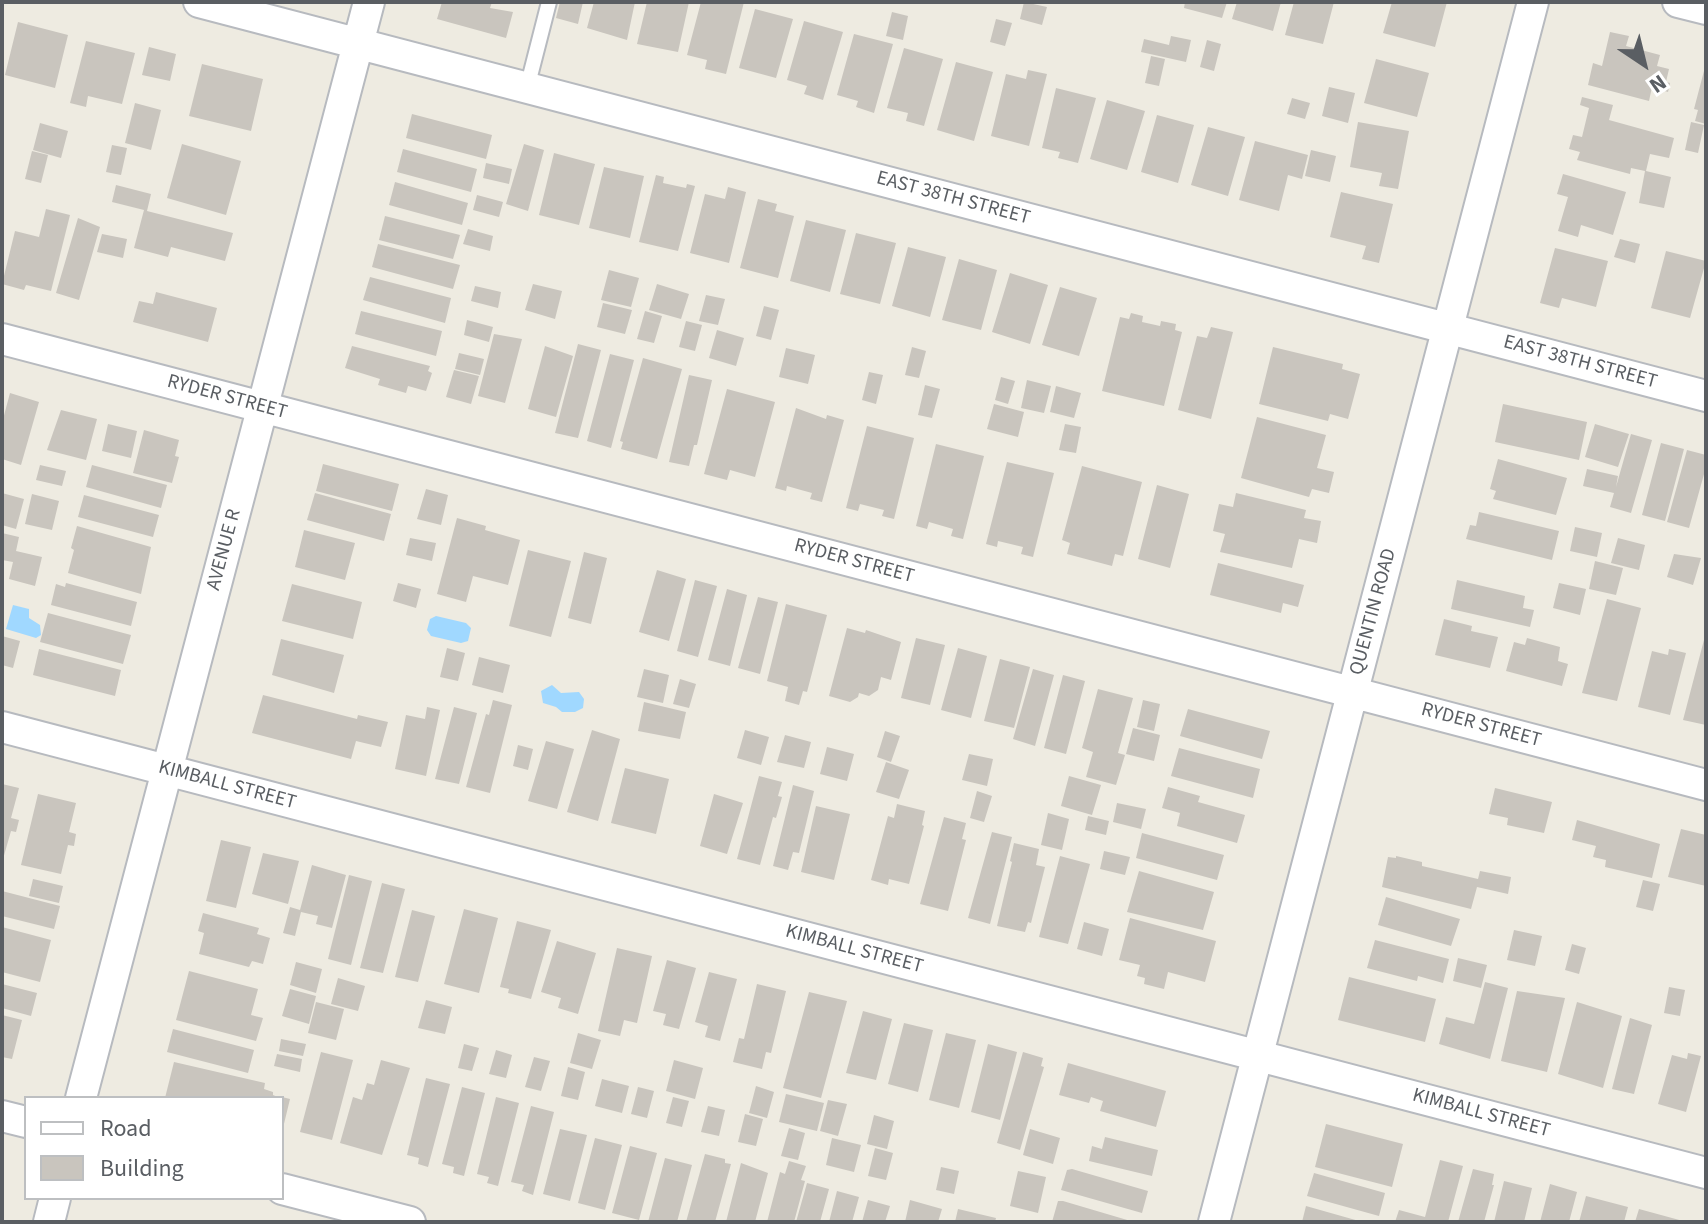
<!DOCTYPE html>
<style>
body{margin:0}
#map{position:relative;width:1708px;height:1224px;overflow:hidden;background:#eeebe1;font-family:"Source Sans 3",sans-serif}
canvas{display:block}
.frame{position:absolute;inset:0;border:4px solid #5a5e63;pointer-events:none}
.legend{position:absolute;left:24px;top:1096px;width:260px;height:104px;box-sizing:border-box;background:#fff;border:2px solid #bdbfc1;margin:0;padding:10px 14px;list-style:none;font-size:24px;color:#5a5e63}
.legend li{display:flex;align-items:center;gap:16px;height:40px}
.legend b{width:40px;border:2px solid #bdbfc1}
.north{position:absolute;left:1604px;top:24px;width:80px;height:80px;-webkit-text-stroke:6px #fff;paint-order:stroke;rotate:145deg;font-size:22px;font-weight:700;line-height:32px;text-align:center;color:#5a5e63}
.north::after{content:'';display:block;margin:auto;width:28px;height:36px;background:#5a5e63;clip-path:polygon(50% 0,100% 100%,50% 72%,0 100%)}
</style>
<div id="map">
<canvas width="1708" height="1224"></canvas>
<div class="frame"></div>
<ul class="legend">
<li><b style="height:10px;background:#fff"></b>Road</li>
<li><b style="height:22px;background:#c9c5be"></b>Building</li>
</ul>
<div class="north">N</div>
</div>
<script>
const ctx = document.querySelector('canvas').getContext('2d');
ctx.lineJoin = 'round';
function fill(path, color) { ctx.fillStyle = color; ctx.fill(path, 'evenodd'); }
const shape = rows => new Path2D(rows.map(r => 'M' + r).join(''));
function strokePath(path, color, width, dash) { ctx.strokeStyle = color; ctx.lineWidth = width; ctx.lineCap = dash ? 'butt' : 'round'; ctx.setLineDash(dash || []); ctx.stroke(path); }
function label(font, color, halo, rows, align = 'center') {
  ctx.font = font + ' "Source Sans 3",sans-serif'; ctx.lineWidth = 7; ctx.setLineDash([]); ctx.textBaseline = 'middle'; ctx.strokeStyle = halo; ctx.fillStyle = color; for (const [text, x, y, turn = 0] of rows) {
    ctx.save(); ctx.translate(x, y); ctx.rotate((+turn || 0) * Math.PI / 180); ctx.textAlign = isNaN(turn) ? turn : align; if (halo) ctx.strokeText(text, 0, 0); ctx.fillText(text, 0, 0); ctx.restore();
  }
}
const water = shape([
 [13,605,29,609,29,618,40,625,41,635,36,638,6,629],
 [436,616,466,623,471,628,468,641,461,643,431,636,427,630,430,619],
 [552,685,561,693,579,692,584,699,583,708,575,712,562,712,556,707,543,703,541,691]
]);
const building = shape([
 [442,2,492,2,490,8,513,12,506,38,437,19],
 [560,2,583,2,578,24,556,18],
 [594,2,635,2,627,40,587,28],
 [647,2,689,2,678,52,637,44],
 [701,2,744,2,726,74,705,69,707,60,687,55],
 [1024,2,1047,7,1042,25,1020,19],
 [1185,2,1227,2,1222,18,1184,8],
 [1237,2,1281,2,1273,31,1232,19],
 [1294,2,1334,2,1323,44,1285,35],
 [1392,2,1447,2,1435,47,1383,33],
 [755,9,793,19,776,78,739,68],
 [892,12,908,16,903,40,886,36],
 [996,19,1012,23,1005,46,990,42],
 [804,21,843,32,823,100,804,94,807,86,787,80],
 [18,22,68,35,55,88,5,75],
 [1610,32,1629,36,1626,46,1660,55,1657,66,1669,69,1666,82,1670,83,1668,92,1652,87,1649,101,1588,85,1593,63,1602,66],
 [854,34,893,44,874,113,856,107,858,101,837,95],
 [1171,36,1191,40,1186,62,1141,52,1144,39,1169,45],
 [1207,40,1221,44,1214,71,1200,67],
 [86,41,135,53,122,104,88,96,86,107,70,103],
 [149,47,176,54,170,81,142,75],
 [904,48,943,59,924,126,906,121,908,113,887,108],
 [1151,56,1165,59,1159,86,1145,83],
 [1376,59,1429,73,1417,117,1364,103],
 [956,62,993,72,974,141,937,130],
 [202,64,263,79,251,131,189,116],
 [1705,67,1706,67,1706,124,1695,121,1698,110,1694,109],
 [1028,70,1047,74,1029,146,991,136,1006,74,1026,79],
 [1329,87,1355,93,1348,123,1322,116],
 [1056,88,1096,98,1078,163,1058,158,1060,152,1042,148],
 [1582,97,1613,105,1609,120,1674,138,1669,158,1650,154,1646,171,1671,177,1664,208,1639,203,1645,171,1631,168,1630,174,1577,160,1580,152,1569,149,1573,135,1582,137,1589,108,1580,105],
 [1292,98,1310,103,1305,119,1287,114],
 [1107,100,1145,111,1127,170,1090,159],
 [135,103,161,110,151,150,125,143],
 [412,114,492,135,486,159,406,138],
 [1157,115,1194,125,1178,183,1141,172],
 [1358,122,1409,131,1398,189,1379,186,1382,173,1350,167],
 [1691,122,1704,125,1698,153,1685,150],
 [40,123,68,131,61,158,33,150],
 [1208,127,1245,137,1228,196,1191,185],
 [1255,141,1308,155,1302,179,1288,175,1279,211,1239,200],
 [182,144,241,161,226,215,167,198],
 [524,144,544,150,528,211,506,204],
 [112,145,127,148,121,175,106,172],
 [403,149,477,169,471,192,397,172],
 [1311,150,1336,156,1330,182,1305,176],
 [32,151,48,155,41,183,25,179],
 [554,153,595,164,579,225,539,215],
 [486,163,512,169,509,184,483,178],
 [604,167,644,176,630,238,589,228],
 [1563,174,1626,192,1613,235,1581,225,1578,237,1558,231,1568,197,1557,194],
 [656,175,664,177,663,183,686,188,687,184,695,186,678,251,639,242],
 [395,182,468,203,462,225,389,205],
 [116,185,151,194,147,211,233,233,225,261,171,247,168,257,134,248,144,210,112,202],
 [728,187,746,192,729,263,690,253,705,194,725,199],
 [1341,192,1393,204,1379,263,1362,259,1366,246,1330,237],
 [477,195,503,202,499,217,473,210],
 [758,199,777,204,775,211,794,216,778,278,740,268],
 [46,209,70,215,51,291,26,285,24,290,2,284,15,231,39,237],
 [385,216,460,235,453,259,379,240],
 [78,218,100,227,79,300,56,293],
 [806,220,846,230,830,292,790,281],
 [468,229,493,236,490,251,463,244],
 [856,233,896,243,880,304,840,294],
 [102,234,127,239,123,258,97,252],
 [1620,239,1640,244,1635,263,1614,257],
 [378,244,460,265,453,289,372,267],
 [908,247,946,257,930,317,892,306],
 [1555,248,1608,261,1596,307,1562,298,1559,308,1540,303],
 [1666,251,1706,261,1690,318,1651,308],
 [959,259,997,270,981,330,942,320],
 [609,270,639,278,631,307,601,300],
 [1010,273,1048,285,1030,344,992,332],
 [370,277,451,298,445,323,363,300],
 [533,284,562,291,555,319,525,310],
 [657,284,689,294,681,319,649,310],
 [475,286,501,292,498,308,471,301],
 [1060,287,1097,298,1079,356,1042,345],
 [156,292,217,308,208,342,133,322,139,301,153,304],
 [706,295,725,299,718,325,699,321],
 [603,303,632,310,625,334,597,327],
 [764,306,779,310,771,340,756,336],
 [361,311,442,331,436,356,355,334],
 [645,311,662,316,654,343,637,339],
 [1131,313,1143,316,1142,322,1160,326,1161,321,1176,324,1175,330,1182,332,1164,406,1102,391,1120,317,1129,319],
 [467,320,493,327,489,342,464,335],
 [686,321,702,325,695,351,679,347],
 [1211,327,1233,332,1211,419,1178,410,1197,336,1207,338],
 [717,330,744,338,736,366,709,358],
 [494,334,522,339,505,403,478,396],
 [578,344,601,350,578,438,555,433],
 [352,346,430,366,428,371,432,373,426,391,408,386,406,393,378,385,380,379,345,368],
 [545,346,573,356,556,417,528,409],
 [912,347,926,351,919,378,905,375],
 [1273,347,1343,364,1342,369,1360,374,1348,419,1330,414,1328,421,1259,404],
 [786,348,815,355,808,384,779,377],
 [459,353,484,359,480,375,455,369],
 [610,354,634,360,611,448,587,441],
 [643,358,682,369,657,459,621,449,623,442,620,441],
 [454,370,479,376,471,404,446,397],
 [869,372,883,375,876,404,862,400],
 [689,375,712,380,697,445,694,445,689,466,669,462],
 [1001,377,1015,381,1008,404,995,400],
 [1027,380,1051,386,1044,413,1021,408],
 [925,385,940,389,932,418,918,415],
 [1056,386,1081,393,1074,418,1050,412],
 [727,389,775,402,755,477,730,470,727,480,704,474],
 [10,393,39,402,21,465,2,459,2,423],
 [994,404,1024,412,1018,437,987,429],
 [1503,404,1587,422,1579,460,1495,442],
 [796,408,826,419,827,415,844,420,822,502,810,499,812,493,801,490,787,486,786,491,775,488],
 [61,410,97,419,86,460,47,450],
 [1257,417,1326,435,1317,468,1334,472,1329,493,1312,489,1309,497,1241,478],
 [108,424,137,431,131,458,102,451],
 [1065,424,1081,427,1076,453,1059,450],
 [1595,424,1629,434,1618,467,1585,457],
 [867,426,914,438,894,519,882,516,884,510,860,504,858,511,846,508],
 [144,430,179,440,175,456,179,457,172,483,133,473],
 [1631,434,1652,440,1631,513,1610,507,1614,493,1583,486,1587,469,1618,476,1616,487],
 [1661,443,1684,449,1665,521,1642,515],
 [936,444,984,456,963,539,951,536,953,529,929,522,927,529,916,526],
 [1687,450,1706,455,1706,467,1689,528,1667,522],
 [1498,459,1567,478,1556,515,1493,499,1496,491,1490,489],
 [1007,462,1054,473,1033,557,1021,554,1023,547,998,541,997,547,986,544],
 [323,464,399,484,392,511,316,491],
 [40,465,66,471,62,486,36,480],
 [92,465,167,485,161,508,86,487],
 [1082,466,1142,482,1123,556,1115,554,1112,566,1067,554,1070,543,1062,540],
 [1157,485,1189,494,1170,568,1138,559],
 [426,489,448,495,441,525,417,519],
 [2,493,24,499,16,529,2,525],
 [315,493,391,514,384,541,307,520],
 [1236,493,1306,510,1304,518,1321,521,1317,543,1299,539,1292,568,1220,552,1225,534,1213,531,1219,504,1233,507],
 [32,494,59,501,52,530,25,524],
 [84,495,159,515,153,537,78,517],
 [1479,512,1559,531,1552,560,1466,539,1470,525,1476,526],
 [457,518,486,526,485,530,520,540,508,585,473,576,466,602,437,594],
 [77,526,151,547,141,594,68,573,74,550,71,548],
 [1575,527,1602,533,1597,557,1570,551],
 [304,530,355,543,345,580,295,567],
 [2,533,19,537,16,551,42,557,35,586,9,579,13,562,2,560],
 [410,538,436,543,432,561,406,555],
 [1618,538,1645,545,1639,570,1611,563],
 [528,550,571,561,551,637,509,626],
 [584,552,607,558,591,624,568,618],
 [1674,554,1701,558,1693,585,1667,577],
 [1595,561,1623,568,1616,595,1589,589],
 [1218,563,1304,585,1298,607,1283,603,1281,613,1210,595],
 [657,570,686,579,669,641,639,632],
 [695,580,717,586,698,657,677,651],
 [1457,580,1525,596,1523,608,1534,610,1530,627,1451,609],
 [66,583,137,602,131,626,51,605,56,584,65,587],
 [398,583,421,589,416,608,393,601],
 [1559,583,1586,589,1580,615,1553,608],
 [292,584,362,602,353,639,282,621],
 [727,589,747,595,730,666,708,660],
 [758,597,778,602,760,674,738,668],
 [1607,599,1641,608,1617,701,1582,693],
 [786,604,827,615,807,692,803,691,799,705,785,701,788,687,767,681],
 [48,613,131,635,123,664,40,642],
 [1444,619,1472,626,1471,631,1498,637,1490,668,1435,655],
 [847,628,865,633,866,630,901,642,891,680,881,677,878,690,869,696,859,693,858,697,850,702,829,696],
 [2,636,20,641,13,668,2,665],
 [1705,636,1706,636,1706,725,1683,720],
 [916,638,945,645,930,705,901,698],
 [1527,638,1560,647,1558,661,1568,664,1562,686,1506,671,1514,642,1525,645],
 [281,639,344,655,334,693,272,675],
 [447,648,465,653,458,681,440,677],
 [958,648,987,656,971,718,941,710],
 [39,649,121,670,115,696,33,675],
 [1669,649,1686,653,1670,715,1638,707,1652,651,1668,655],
 [479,657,510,665,503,693,472,685],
 [1000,659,1030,667,1014,728,984,721],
 [644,669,669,675,663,703,637,697],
 [1033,669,1054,675,1035,746,1013,739],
 [1063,675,1085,681,1066,754,1044,748],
 [680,679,696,684,689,708,673,704],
 [1098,689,1133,698,1118,753,1125,755,1116,785,1086,777,1093,752,1082,748],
 [263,695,357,719,358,715,388,722,381,747,356,741,351,759,252,733],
 [493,700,512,705,490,793,466,787,486,714,489,715],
 [1143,700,1160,704,1154,731,1137,727],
 [644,702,686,712,680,739,638,731],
 [427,707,440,710,426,776,395,769,406,715,425,719],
 [454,707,477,713,459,784,435,779],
 [1188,709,1270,731,1262,759,1180,736],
 [1133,728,1160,735,1154,761,1126,754],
 [592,730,620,739,598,821,567,812],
 [745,730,769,737,761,765,737,758],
 [885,731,900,736,891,762,877,757],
 [785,735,811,742,804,768,777,762],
 [546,741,574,749,557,809,528,801],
 [518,745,533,749,528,770,513,766],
 [827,747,854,754,847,781,820,774],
 [1179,748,1260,769,1253,798,1171,776],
 [969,754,993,759,987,786,962,780],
 [886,762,909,770,899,799,876,792],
 [625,768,669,779,656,834,611,823],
 [759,776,782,782,778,796,782,797,776,818,773,817,760,865,737,859],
 [1069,776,1101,785,1092,815,1061,806],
 [2,784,19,788,11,818,19,820,16,832,11,831,3,859],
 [793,785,814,791,799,853,793,852,788,870,773,866],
 [1168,787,1200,796,1198,802,1245,815,1237,843,1177,826,1180,813,1162,808],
 [1495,788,1552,802,1544,833,1507,825,1508,818,1489,814],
 [977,791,992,796,984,822,970,818],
 [38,794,76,803,69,832,76,834,74,846,68,845,61,874,21,865],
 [714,794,743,803,727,854,700,846],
 [1117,803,1146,809,1141,829,1113,822],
 [897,804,925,811,922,825,924,826,909,884,889,879,888,885,871,880,888,816,894,818],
 [816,806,850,814,834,880,801,872],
 [1048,813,1069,819,1062,850,1041,845],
 [1088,816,1109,821,1106,835,1085,830],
 [944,817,966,823,962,839,966,840,948,911,920,904],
 [1577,820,1660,844,1652,878,1605,867,1606,860,1593,857,1596,846,1572,840],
 [1681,829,1706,835,1706,886,1668,877],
 [992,832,1012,837,990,924,968,918],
 [1142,833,1224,855,1217,880,1136,858],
 [221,840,251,847,236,908,206,901],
 [1014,843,1039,849,1036,865,1045,867,1031,923,1028,922,1025,932,997,926,1012,862,1010,861],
 [1104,851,1130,857,1125,875,1100,869],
 [263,853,299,861,288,904,252,894],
 [1060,856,1090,864,1068,944,1039,937],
 [1396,856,1422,862,1422,866,1478,879,1480,871,1511,877,1508,894,1477,887,1471,909,1382,887,1388,857,1396,858],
 [312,865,346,875,332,928,316,924,318,916,301,912,295,936,283,933,290,907,300,910],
 [1139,871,1214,892,1203,930,1127,912],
 [349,875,372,881,351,965,328,959],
 [33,879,63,886,59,903,29,896],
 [1643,880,1660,884,1653,911,1636,907],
 [382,883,405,889,383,973,360,968],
 [2,891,60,906,54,929,2,916],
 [1386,897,1460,919,1451,946,1378,925],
 [464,909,498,918,479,993,444,984],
 [412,910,435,916,418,982,395,977],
 [203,913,259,928,257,934,270,938,263,964,252,961,249,967,199,954,204,933,198,931],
 [1130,918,1216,941,1205,982,1168,972,1164,989,1144,984,1145,978,1137,976,1140,965,1119,960],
 [517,921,551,930,531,999,508,993,509,989,500,987],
 [1084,922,1109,929,1102,956,1077,949],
 [2,927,51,940,40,982,2,972],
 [1514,930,1542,936,1535,966,1507,960],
 [1375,940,1449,959,1443,983,1418,976,1417,981,1367,968],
 [557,941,596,953,578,1014,558,1008,561,998,541,992],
 [1572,944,1586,948,1579,974,1565,970],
 [617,948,652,956,637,1023,624,1020,620,1036,598,1031],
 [1458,958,1487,965,1481,988,1453,981],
 [667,960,696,968,679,1029,663,1025,666,1014,653,1011],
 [296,962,322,969,316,993,290,985],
 [189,971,258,989,251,1015,263,1018,256,1041,176,1020],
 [709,972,737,979,720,1041,705,1037,708,1026,695,1022],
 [1349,977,1436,999,1425,1042,1338,1020],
 [338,978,365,986,358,1011,331,1004],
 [1485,982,1508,988,1490,1059,1439,1044,1446,1017,1474,1024],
 [2,984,37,993,31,1016,2,1008],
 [757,984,786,991,771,1053,766,1052,762,1069,733,1062,739,1038,744,1039],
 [1669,987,1685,990,1680,1016,1664,1013],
 [290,989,316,996,309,1024,282,1016],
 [1517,991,1565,998,1547,1072,1501,1061],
 [809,992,847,1001,821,1098,783,1088],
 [426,1000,452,1007,445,1034,418,1028],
 [316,1002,344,1009,336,1040,308,1033],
 [1577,1002,1622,1016,1603,1088,1558,1074],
 [863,1011,892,1019,876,1080,846,1073],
 [2,1015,22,1020,12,1059,2,1057],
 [1630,1018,1652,1025,1634,1094,1612,1089],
 [904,1023,933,1030,918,1092,888,1084],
 [173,1029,254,1050,248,1073,167,1052],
 [578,1033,601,1040,592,1069,570,1063],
 [946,1033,976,1040,959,1108,929,1100],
 [281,1039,306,1044,303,1056,279,1051],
 [464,1044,479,1048,472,1071,458,1068],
 [988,1044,1017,1052,1000,1120,971,1112],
 [496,1050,512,1055,506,1078,489,1074],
 [321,1052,353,1060,332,1140,300,1132],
 [1023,1052,1043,1058,1041,1066,1044,1067,1020,1150,997,1143],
 [1688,1053,1701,1056,1686,1112,1658,1104,1672,1055,1687,1059],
 [277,1054,302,1059,300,1072,274,1066],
 [534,1057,550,1061,541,1091,525,1087],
 [381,1060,410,1068,382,1155,340,1143,353,1097,362,1100,367,1083,374,1085],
 [674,1060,703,1068,695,1099,666,1091],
 [174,1062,265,1083,264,1089,273,1092,273,1095,280,1098,165,1098],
 [1068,1063,1166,1091,1156,1127,1100,1111,1103,1101,1091,1097,1089,1103,1059,1095],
 [568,1067,585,1072,578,1100,561,1096],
 [426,1078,450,1084,428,1167,418,1164,419,1158,407,1155],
 [602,1079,629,1086,622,1113,595,1106],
 [756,1086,774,1092,767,1118,749,1113],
 [462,1087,485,1093,464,1176,453,1173,454,1167,442,1164],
 [638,1087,654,1091,647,1118,631,1114],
 [786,1094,824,1103,817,1131,779,1122],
 [282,1097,290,1099,283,1128,282,1128],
 [496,1097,519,1103,498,1186,487,1183,489,1177,477,1174],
 [673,1097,689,1101,682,1127,666,1123],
 [828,1100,847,1104,838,1136,820,1131],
 [531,1106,554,1112,533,1195,522,1191,524,1185,511,1182],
 [708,1106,725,1110,719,1136,701,1132],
 [745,1114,763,1119,756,1146,738,1142],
 [874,1115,894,1121,887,1149,867,1144],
 [1326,1124,1403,1144,1392,1187,1315,1167],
 [789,1128,805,1133,798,1160,781,1156],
 [560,1129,587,1135,570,1201,543,1194],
 [1030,1129,1060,1138,1053,1164,1023,1155],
 [1105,1137,1158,1150,1152,1176,1089,1161,1092,1146,1102,1149],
 [595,1138,622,1145,605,1210,578,1203],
 [832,1138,861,1145,854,1172,826,1165],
 [630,1146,657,1153,639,1220,612,1213],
 [875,1148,893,1153,886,1180,868,1176],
 [705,1154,725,1159,725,1163,731,1164,715,1222,686,1222],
 [665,1158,692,1165,677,1222,648,1222],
 [1440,1160,1463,1166,1448,1222,1395,1222,1399,1210,1425,1217],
 [789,1161,806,1166,801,1180,805,1181,794,1222,767,1222,780,1172,785,1174],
 [741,1163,768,1173,755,1222,726,1222],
 [941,1167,959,1171,954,1194,936,1190],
 [1072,1169,1148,1191,1142,1213,1061,1190,1067,1170],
 [1473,1169,1494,1174,1492,1185,1494,1185,1484,1222,1458,1222],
 [1018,1171,1046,1177,1038,1213,1010,1206],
 [1314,1173,1385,1193,1379,1216,1307,1196],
 [1504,1181,1532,1188,1524,1222,1494,1222],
 [807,1183,829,1189,820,1222,796,1222],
 [1550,1184,1577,1192,1569,1222,1540,1222],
 [837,1191,859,1197,852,1222,829,1222],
 [1586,1196,1628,1207,1624,1222,1579,1222],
 [868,1200,890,1206,885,1222,862,1222],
 [910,1200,942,1209,938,1222,905,1222],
 [1058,1201,1063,1201,1134,1222,1052,1222],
 [1306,1206,1359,1221,1359,1222,1302,1222],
 [958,1209,996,1218,995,1222,955,1222],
 [1639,1209,1683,1221,1683,1222,1635,1222]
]);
const service = shape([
 [527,88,549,2]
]);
const minor = shape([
 [199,2,1706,396],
 [1678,2,1706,9],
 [2,339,1706,785],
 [2,727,1706,1173],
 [81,1098,369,2],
 [2,1116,26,1122],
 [282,1189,410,1222],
 [49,1222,55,1198],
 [1214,1222,1533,2]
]);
const streetNames = [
 ["EAST 38TH STREET",953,199,15],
 ["EAST 38TH STREET",1580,363,15],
 ["RYDER STREET",227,398,15],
 ["AVENUE R",225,550,-75],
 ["RYDER STREET",854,562,15],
 ["QUENTIN ROAD",1374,612,-75],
 ["RYDER STREET",1481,726,15],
 ["KIMBALL STREET",227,786,15],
 ["KIMBALL STREET",854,950,15],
 ["KIMBALL STREET",1481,1114,15]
];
fill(water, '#a0d8ff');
fill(building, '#c9c5be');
strokePath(service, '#b7babf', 18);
strokePath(minor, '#b7babf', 34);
strokePath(service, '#fff', 14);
strokePath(minor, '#fff', 30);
label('20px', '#5a5e63', '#fff', streetNames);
</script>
